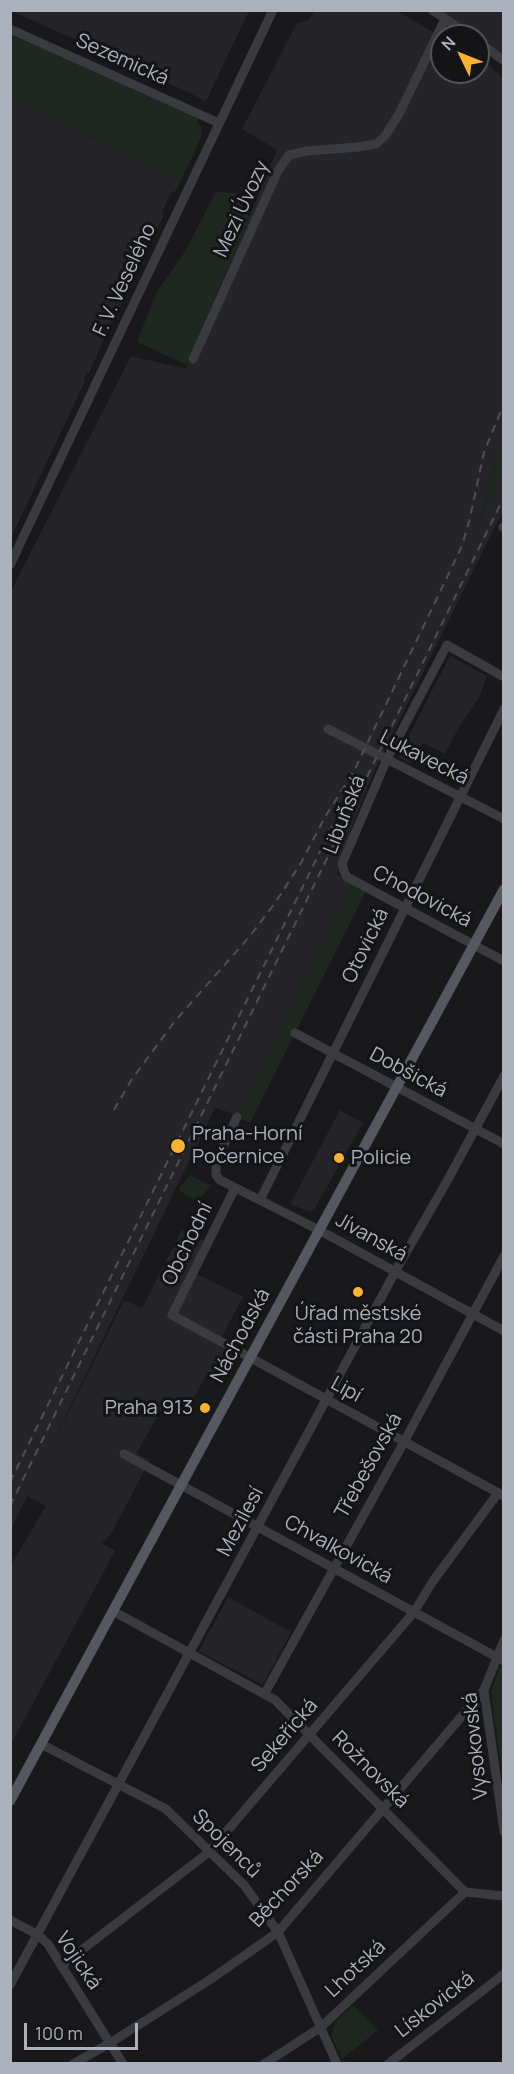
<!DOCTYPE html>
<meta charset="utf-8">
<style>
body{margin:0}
#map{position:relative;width:514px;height:2074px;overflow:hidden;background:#19191c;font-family:Manrope,sans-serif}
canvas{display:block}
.frame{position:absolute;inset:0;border:12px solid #abb1bd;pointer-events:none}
.north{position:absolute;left:430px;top:24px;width:60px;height:60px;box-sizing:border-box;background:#141417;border:2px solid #505359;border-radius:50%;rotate:313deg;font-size:16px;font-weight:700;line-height:24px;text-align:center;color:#abb1bd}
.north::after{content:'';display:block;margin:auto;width:21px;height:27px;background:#ffb22e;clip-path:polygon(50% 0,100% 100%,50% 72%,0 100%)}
.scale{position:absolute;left:24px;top:2023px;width:114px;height:27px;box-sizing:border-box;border:3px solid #abb1bd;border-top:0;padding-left:8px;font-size:18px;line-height:21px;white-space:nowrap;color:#abb1bd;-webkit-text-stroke:4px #141417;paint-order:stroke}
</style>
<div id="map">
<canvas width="514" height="2074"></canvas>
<div class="frame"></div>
<div class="north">N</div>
<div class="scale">100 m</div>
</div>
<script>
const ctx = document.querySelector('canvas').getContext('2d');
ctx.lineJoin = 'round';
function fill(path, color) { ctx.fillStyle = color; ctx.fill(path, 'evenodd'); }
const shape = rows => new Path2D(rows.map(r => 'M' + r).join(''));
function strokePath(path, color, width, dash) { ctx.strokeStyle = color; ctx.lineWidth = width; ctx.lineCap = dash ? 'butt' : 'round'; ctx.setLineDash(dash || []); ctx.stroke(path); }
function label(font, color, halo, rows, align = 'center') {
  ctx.font = font + ' Manrope,sans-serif'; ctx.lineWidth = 6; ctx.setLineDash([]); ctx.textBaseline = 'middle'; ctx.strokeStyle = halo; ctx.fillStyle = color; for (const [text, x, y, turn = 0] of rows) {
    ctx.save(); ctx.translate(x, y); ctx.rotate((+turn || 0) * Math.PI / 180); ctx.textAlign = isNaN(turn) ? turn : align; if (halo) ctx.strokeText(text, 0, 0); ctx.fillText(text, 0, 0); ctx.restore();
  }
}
const built = shape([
 [11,11,249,11,206,101,106,53],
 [315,11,397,11,442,37,442,72,478,72,478,58,488,64,503,78,503,444,495,464,490,489,478,523,503,472,503,511,379,761,367,788,350,832,353,834,341,858,337,874,352,884,238,1115,215,1108,41,1467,124,1300,142,1308,182,1230,204,1241,190,1271,243,1297,222,1336,218,1346,232,1355,218,1383,206,1376,183,1417,163,1407,136,1454,150,1460,111,1534,102,1543,115,1551,11,1744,11,1565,46,1506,27,1496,11,1530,11,591,131,356,186,369,277,150,242,129,297,23,309,20],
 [439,11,503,11,503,56,480,36],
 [11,99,180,180,176,191,172,192,168,199,162,212,164,214,153,239,133,277,114,321,111,323,89,373,87,372,84,378,86,379,11,538],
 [450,656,487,676,479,698,459,727,445,754,423,743,411,763,398,757],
 [340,1110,363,1123,315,1208,310,1212,290,1204],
 [228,1597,291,1632,263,1685,199,1651]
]);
const green = shape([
 [10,34,198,118,197,121,202,129,201,138,176,191,180,180,11,99],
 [216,192,236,193,249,217,187,365,137,342,156,293,184,253],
 [503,444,503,472,477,527,490,489,495,464],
 [352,884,366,891,250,1123,237,1117],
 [190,1175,211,1186,201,1197,195,1200,178,1190],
 [499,1667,504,1669,503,1774,502,1774,491,1693],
 [353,2005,378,2030,342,2059,331,2035,337,2020]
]);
const minor = shape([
 [432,10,471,36],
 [10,29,219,123],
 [478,41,504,61],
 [193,359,278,171,289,155,307,151,358,147,376,144,385,136,399,114,445,19],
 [503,527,504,527],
 [10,565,273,10],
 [504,677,447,645,387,759,342,864,344,871,347,877,504,961],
 [328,729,504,819],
 [295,1033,504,1144],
 [237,1117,216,1162,216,1175,220,1180,319,1230,504,1331],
 [235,1188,172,1315,504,1496],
 [260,1200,504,709],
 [124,1454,504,1661],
 [113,1611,275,1700,465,1892,504,1896],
 [504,1640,484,1690,504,1832],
 [265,1693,404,1442,504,1256],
 [41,1744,166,1809,244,1885,278,1932,337,2064],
 [10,1920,38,1935,48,1944,123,2064],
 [61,1966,209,1852,414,1612,433,1581,498,1493],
 [10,1985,395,1272,447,1181,504,1076],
 [73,2064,110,2043,211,1979,278,1932,484,1690],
 [264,2064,321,2027,465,1892],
 [388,2064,504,1974]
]);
const major = shape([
 [10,1801,504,889]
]);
const rail = shape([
 [114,1110,132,1079,175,1021,250,936,275,903,301,863,325,817,354,771,462,546,470,518,484,452,504,404],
 [10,1482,341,809],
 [10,1506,504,497]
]);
const markers = [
 [178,1146,8,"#ffb22e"],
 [339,1158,6,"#ffb22e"],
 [358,1292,6,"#ffb22e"],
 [205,1408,6,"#ffb22e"]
];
const streetNames = [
 ["Sezemická",122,60,24],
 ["Mezi Úvozy",242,209,-65],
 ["F. V. Veselého",125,280,-65],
 ["Lukavecká",424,758,27],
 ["Libuňská",345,815,-69],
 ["Chodovická",422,897,28],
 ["Otovická",366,946,-64],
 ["Dobšická",408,1073,28],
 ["Jívanská",371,1238,29],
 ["Obchodní",188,1244,-64],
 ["Náchodská",241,1336,-62],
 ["Lipí",346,1390,29],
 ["Třebešovská",369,1466,-61],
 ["Mezilesí",241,1522,-62],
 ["Chvalkovická",338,1550,29],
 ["Sekeřická",285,1736,-49],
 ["Vysokovská",476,1746,-96],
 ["Rožnovská",370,1770,45],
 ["Spojenců",226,1844,45],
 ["Běchorská",287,1889,-47],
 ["Vojická",78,1961,56],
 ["Lhotská",356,1969,-43],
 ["Lískovická",435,2005,-38]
];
const poiNames = [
 ["Praha-Horní",192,1134],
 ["Počernice",192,1157],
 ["Policie",351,1158],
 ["Úřad městské",358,1314,"center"],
 ["části Praha 20",358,1337,"center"],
 ["Praha 913",193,1408,"right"]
];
fill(built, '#252529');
fill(green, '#1e2820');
strokePath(minor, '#3a3b41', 9);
strokePath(major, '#565861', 10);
strokePath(rail, '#4d4f57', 2, [8, 6]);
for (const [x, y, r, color] of markers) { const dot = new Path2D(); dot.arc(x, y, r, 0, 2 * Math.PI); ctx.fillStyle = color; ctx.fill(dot); strokePath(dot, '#141417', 2); }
label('20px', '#abb1bd', '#141417', streetNames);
label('20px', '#abb1bd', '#141417', poiNames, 'left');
</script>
